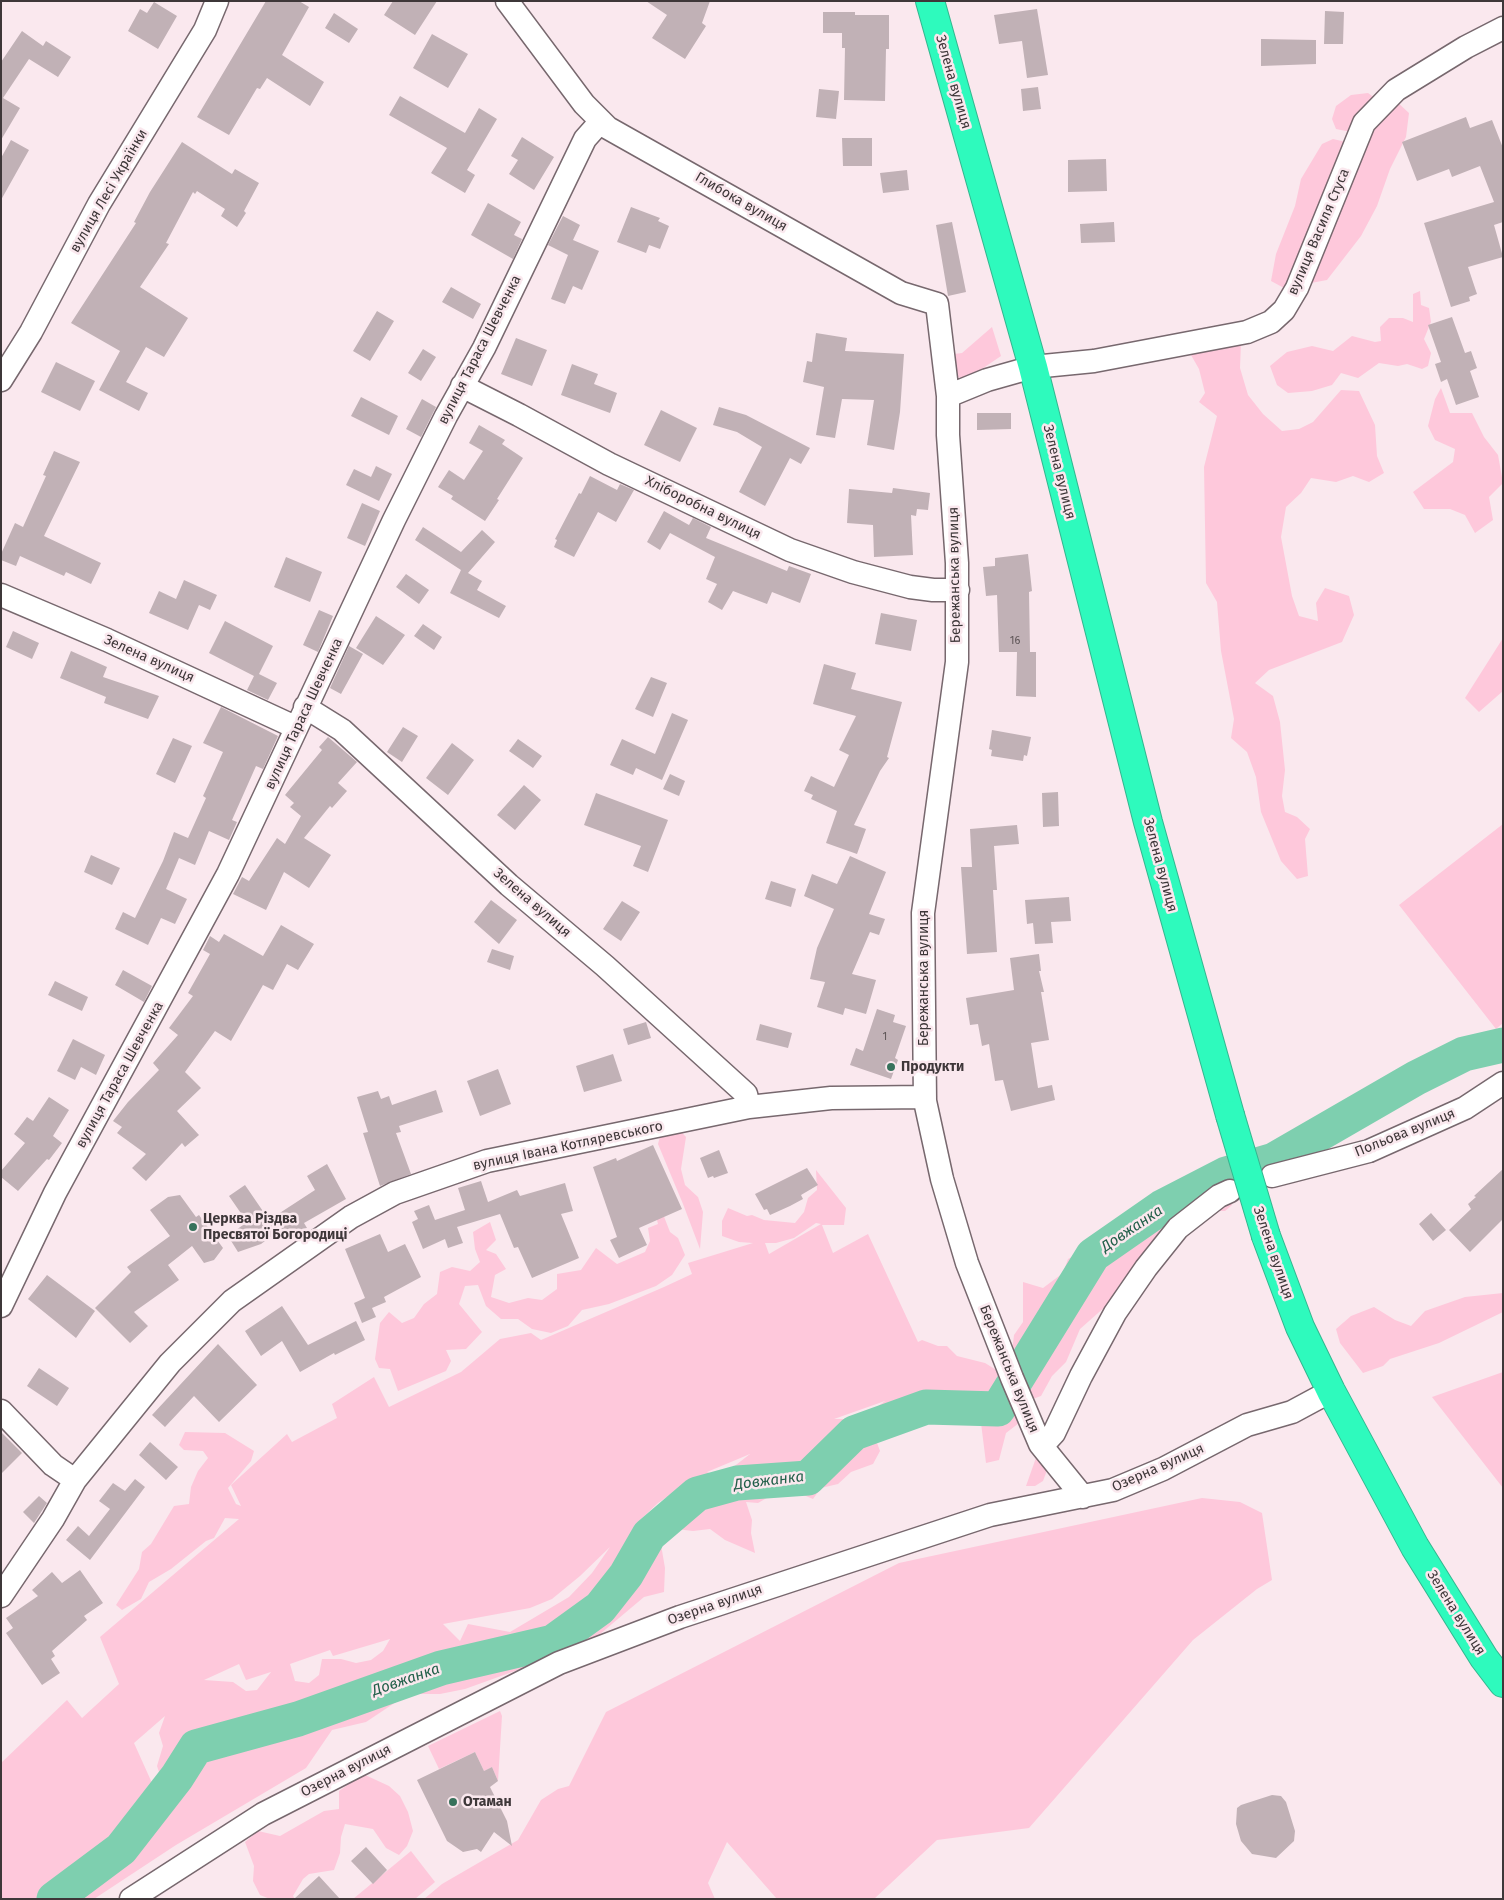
<!DOCTYPE html>
<meta charset="utf-8">
<style>
body{margin:0}
#map{position:relative;width:1504px;height:1900px;overflow:hidden;background:#fae8ee;font-family:"Fira Sans",sans-serif}
canvas{display:block}
.frame{position:absolute;inset:0;border:2px solid #3e3739;pointer-events:none}
</style>
<div id="map">
<canvas width="1504" height="1900"></canvas>
<div class="frame"></div>
</div>
<script>
const ctx = document.querySelector('canvas').getContext('2d');
ctx.lineJoin = 'round';
function fill(path, color) { ctx.fillStyle = color; ctx.fill(path, 'evenodd'); }
const shape = rows => new Path2D(rows.map(r => 'M' + r).join(''));
function strokePath(path, color, width, dash) { ctx.strokeStyle = color; ctx.lineWidth = width; ctx.lineCap = dash ? 'butt' : 'round'; ctx.setLineDash(dash || []); ctx.stroke(path); }
function label(font, color, halo, rows, align = 'center') {
  ctx.font = font + ' "Fira Sans",sans-serif'; ctx.lineWidth = 5; ctx.setLineDash([]); ctx.textBaseline = 'middle'; ctx.strokeStyle = halo; ctx.fillStyle = color; for (const [text, x, y, turn = 0] of rows) {
    ctx.save(); ctx.translate(x, y); ctx.rotate((+turn || 0) * Math.PI / 180); ctx.textAlign = isNaN(turn) ? turn : align; if (halo) ctx.strokeText(text, 0, 0); ctx.fillText(text, 0, 0); ctx.restore();
  }
}
const green = shape([
 [1368,93,1375,98,1396,101,1409,113,1406,137,1390,169,1377,206,1361,236,1327,280,1284,288,1271,281,1276,254,1295,206,1301,179,1322,144,1333,139,1346,142,1351,132,1336,129,1332,119,1336,106,1351,95],
 [1420,291,1421,305,1429,308,1431,322,1424,339,1431,353,1428,366,1422,369,1407,364,1398,366,1379,363,1358,378,1341,373,1332,385,1312,391,1288,393,1277,385,1270,366,1287,352,1312,346,1333,351,1352,336,1375,342,1381,341,1380,327,1389,318,1403,318,1413,322,1413,294],
 [992,327,1001,356,967,379,957,377,954,354,962,353],
 [1241,342,1240,368,1248,395,1263,414,1282,431,1299,429,1313,422,1341,390,1359,391,1375,425,1377,456,1384,473,1369,482,1353,476,1336,482,1311,478,1301,493,1286,507,1281,537,1292,596,1299,616,1318,621,1316,603,1325,588,1349,596,1354,615,1342,642,1269,670,1255,683,1273,696,1280,722,1285,770,1282,796,1285,812,1297,817,1310,829,1305,839,1308,876,1297,879,1281,861,1261,812,1256,777,1247,752,1231,738,1234,719,1221,651,1217,602,1206,583,1204,467,1217,416,1199,402,1205,393,1199,369,1191,355],
 [1441,388,1450,413,1472,413,1484,437,1498,455,1503,483,1489,497,1493,520,1475,533,1465,515,1450,509,1424,509,1413,492,1453,462,1455,449,1435,440,1428,426,1435,399],
 [1503,638,1503,691,1479,712,1465,698],
 [1503,824,1503,1023,1496,1029,1399,905],
 [676,1126,686,1137,681,1169,685,1185,698,1197,703,1212,700,1249,683,1204,658,1144,662,1129],
 [816,1170,846,1208,844,1225,822,1225,833,1253,868,1234,918,1342,922,1340,938,1346,947,1346,957,1356,985,1363,998,1371,1005,1382,1007,1405,1023,1420,1006,1433,999,1460,986,1463,981,1423,963,1419,943,1402,924,1416,904,1421,873,1432,880,1451,873,1464,851,1472,838,1484,821,1488,813,1499,794,1491,772,1495,758,1503,746,1502,752,1520,751,1533,755,1553,725,1540,710,1529,693,1531,676,1529,668,1504,673,1493,658,1503,637,1523,639,1521,660,1539,665,1568,664,1592,644,1597,587,1645,465,1689,440,1694,408,1694,366,1722,332,1730,306,1768,176,1845,94,1899,1,1899,1,1763,67,1700,82,1718,119,1684,100,1637,239,1519,225,1518,214,1538,206,1541,171,1569,149,1582,141,1599,122,1610,116,1605,139,1569,142,1552,151,1544,174,1506,189,1504,191,1487,198,1471,208,1458,203,1451,184,1450,179,1445,185,1432,225,1433,254,1451,251,1461,228,1488,236,1504,241,1506,231,1485,287,1434,292,1442,337,1418,332,1404,374,1377,389,1407,461,1372,500,1339,531,1333,541,1340,664,1287,692,1274,688,1263,753,1243,739,1242,722,1236,722,1221,728,1208,747,1216,752,1215,764,1220,795,1223,804,1212,808,1198,817,1190],
 [816,1223,821,1224,769,1254,765,1243,776,1243,794,1238],
 [885,1401,870,1412,847,1419,834,1419],
 [750,1454,732,1468,715,1475,707,1472],
 [610,1547,592,1573,569,1597,510,1632,468,1624,460,1641,443,1624,530,1608,552,1599,580,1576],
 [390,1639,383,1651,371,1660,356,1663,341,1659,322,1659,319,1675,309,1683,295,1681,290,1664,330,1650,333,1656],
 [239,1664,246,1680,271,1672,257,1690,246,1691,233,1682,204,1680],
 [165,1716,159,1733,163,1746,157,1766,160,1775,152,1783,134,1743],
 [1206,1173,1224,1184,1232,1205,1225,1211,1212,1211,1147,1256,1124,1278,1106,1306,1080,1329,1066,1362,1052,1376,1041,1396,1030,1400,1012,1352,1014,1335,1023,1322,1023,1282,1043,1288,1063,1273,1068,1259,1081,1252,1100,1258,1110,1252,1116,1230,1127,1220,1148,1210,1153,1196,1167,1186,1186,1177],
 [654,1208,663,1214,670,1232,678,1238,685,1255,672,1275,656,1286,609,1304,582,1310,568,1326,551,1333,532,1329,518,1319,501,1319,486,1306,478,1285,465,1286,459,1304,482,1332,466,1349,446,1350,451,1361,446,1371,398,1391,390,1369,379,1368,375,1359,380,1323,389,1312,402,1323,414,1318,424,1304,437,1294,440,1272,452,1267,470,1271,480,1262,475,1249,473,1232,490,1222,496,1240,486,1250,496,1254,506,1269,495,1275,491,1297,509,1303,528,1298,542,1300,557,1289,557,1274,581,1270,596,1248,617,1264,645,1252,650,1241,648,1228,658,1224],
 [1503,1293,1503,1312,1439,1343,1390,1359,1383,1366,1363,1373,1340,1343,1336,1329,1351,1316,1374,1307,1395,1320,1411,1326,1425,1311,1465,1297],
 [1503,1372,1503,1488,1432,1397],
 [1037,1455,1046,1463,1046,1473,1043,1481,1035,1486,1026,1486],
 [1202,1498,1240,1502,1262,1513,1272,1580,1257,1589,1193,1640,1029,1828,937,1840,874,1899,777,1899,727,1842,708,1883,715,1899,424,1899,442,1884,518,1840,541,1800,558,1789,569,1786,606,1712,899,1563],
 [500,1711,502,1716,498,1781,492,1767,484,1771,475,1752,439,1769,428,1746],
 [363,1774,389,1786,400,1796,408,1812,413,1831,407,1846,399,1855,386,1848,373,1829,345,1824,341,1837,340,1853,334,1870,309,1874,303,1879,293,1896,295,1899,270,1899,260,1895,253,1881,254,1866,245,1842,258,1831,280,1836,324,1811,339,1809,339,1791],
 [411,1851,435,1882,415,1899,353,1899]
]);
const river = shape([
 [54,1899,121,1849,177,1777,196,1747,298,1719,441,1668,553,1642,600,1608,626,1575,649,1535,697,1494,737,1483,808,1478,854,1433,926,1407,998,1409,1093,1255,1162,1207,1226,1174,1274,1160,1416,1078,1464,1054,1503,1045]
]);
const building = shape([
 [266,1,299,1,309,7,282,55,324,82,310,106,267,78,260,89,257,88,229,135,197,117],
 [393,1,437,1,415,35,384,15],
 [646,1,710,1,702,23,706,26,685,59,652,38,667,15],
 [154,2,177,16,158,49,128,31,140,9,147,13],
 [1037,9,1048,75,1027,78,1022,41,999,44,994,15],
 [1325,11,1344,12,1343,44,1324,44],
 [823,12,855,12,855,15,889,15,889,49,886,49,885,101,844,100,845,48,842,48,842,33,823,33],
 [334,13,358,29,349,43,325,28],
 [22,31,43,46,46,41,71,57,58,77,29,59,3,98,20,108,1,140,1,62],
 [432,34,468,54,448,88,413,68],
 [1261,39,1316,40,1316,64,1261,66],
 [1038,87,1041,109,1023,111,1021,89],
 [819,89,839,91,836,119,816,117],
 [400,96,465,133,479,108,497,119,467,170,475,175,465,193,431,173,447,148,389,115],
 [1466,117,1470,128,1492,120,1503,148,1503,222,1494,225,1503,257,1468,267,1477,294,1469,297,1470,301,1451,307,1424,223,1494,202,1480,166,1452,177,1449,169,1417,181,1402,142],
 [522,137,554,157,534,190,509,174,518,160,511,156],
 [842,138,872,138,872,166,843,166],
 [11,140,29,150,1,200,1,158],
 [182,142,232,174,235,169,259,183,244,211,246,213,237,227,221,216,225,209,197,191,195,194,193,192,166,243,169,244,140,287,188,318,164,357,146,347,126,382,148,393,139,411,99,390,120,351,71,323,136,223,134,222,150,192],
 [1106,159,1107,191,1068,192,1068,160],
 [907,170,909,190,883,193,880,173],
 [488,203,521,222,514,235,522,239,513,259,471,235],
 [631,207,660,218,658,221,669,226,660,249,649,245,646,253,617,242],
 [563,216,580,225,573,240,599,251,582,290,573,286,565,304,551,299,568,255,548,245],
 [952,222,966,292,948,296,936,225],
 [1114,222,1115,242,1081,243,1080,224],
 [451,287,481,304,473,319,442,302],
 [377,311,394,321,370,361,353,351],
 [1452,317,1465,353,1471,351,1477,368,1470,371,1479,397,1456,405,1447,379,1441,382,1435,364,1441,362,1428,325],
 [816,333,847,338,845,351,904,354,900,412,894,450,867,445,874,400,842,399,835,438,816,435,824,387,803,382,807,361,812,362],
 [516,338,547,350,532,386,501,374],
 [423,349,436,357,421,381,408,373],
 [56,362,95,381,80,411,41,392],
 [572,364,598,374,594,384,617,393,610,413,561,395],
 [361,397,398,416,389,435,351,416],
 [422,399,436,407,421,437,406,429],
 [719,407,746,415,810,448,801,464,790,458,765,506,739,492,762,447,737,432,713,425],
 [661,410,697,428,680,462,644,445],
 [977,413,1011,413,1011,429,977,430],
 [479,425,505,440,502,444,523,458,497,499,499,500,485,521,451,499,453,496,438,487,449,470,464,480,483,451,469,443],
 [54,451,80,462,44,536,101,563,91,584,66,572,64,576,20,556,16,566,1,560,1,554,15,523,23,527,46,476,43,475],
 [376,466,392,474,379,501,346,485,354,469,371,477],
 [590,476,617,490,620,484,634,490,616,522,598,512,574,557,554,547,557,540,555,539,579,493,581,494],
 [893,488,930,493,928,510,917,509,916,516,911,515,913,555,874,557,873,525,847,523,849,489,892,493],
 [362,503,380,511,365,546,347,538],
 [664,511,689,525,693,518,711,527,706,538,787,571,789,566,811,574,800,603,772,592,767,604,733,591,722,610,708,602,717,584,706,579,715,557,670,533,660,550,647,542],
 [423,527,461,552,482,530,495,542,468,573,482,581,477,590,506,606,499,618,450,593,461,570,415,540],
 [1028,554,1032,591,1029,592,1030,652,1036,652,1036,697,1016,696,1017,652,999,652,997,595,986,596,983,567,995,566,995,558],
 [286,557,322,572,310,602,274,587],
 [406,574,429,590,419,604,396,587],
 [184,580,217,595,210,610,199,605,188,630,149,613,159,591,176,599],
 [319,610,333,616,318,652,303,645],
 [881,613,917,620,911,651,875,644],
 [376,616,405,635,383,665,356,648],
 [225,621,273,646,259,674,277,683,268,700,247,690,254,676,209,653],
 [423,624,442,637,434,650,414,636],
 [13,631,39,643,32,659,6,647],
 [349,646,363,654,341,694,330,688],
 [71,651,107,667,103,677,159,696,148,719,104,703,106,697,60,678],
 [824,664,856,673,851,689,902,702,887,757,889,758,880,771,854,825,866,829,857,854,826,843,837,811,811,799,813,795,804,791,811,776,834,787,849,755,839,750,856,716,813,704],
 [651,677,667,683,653,717,635,709],
 [221,707,278,736,263,769,256,766,232,820,237,822,229,840,209,831,195,865,179,858,166,889,187,899,175,924,161,918,148,945,115,929,123,912,135,918,163,861,174,832,188,838,206,798,203,796,223,752,203,743],
 [672,713,688,720,662,780,636,768,633,775,610,765,622,739,655,754],
 [403,727,418,736,402,762,387,752],
 [992,730,1031,737,1027,756,1024,755,1023,761,991,756,992,750,989,749],
 [328,737,357,762,338,783,347,791,332,808,330,806,304,838,331,855,309,888,284,872,266,910,233,894,242,877,249,881,277,838,285,844,301,816,290,807,294,803,285,795,322,750,319,747],
 [173,738,192,746,175,783,156,774],
 [518,739,542,756,533,768,509,751],
 [452,743,474,760,448,795,426,778],
 [670,774,685,781,679,796,663,789],
 [524,785,541,800,515,830,497,815],
 [1058,792,1059,826,1043,827,1042,793],
 [596,793,668,820,648,872,633,866,641,846,584,825],
 [1017,825,1019,844,994,846,997,890,993,890,997,952,967,954,961,867,972,867,970,829],
 [91,855,120,868,112,885,84,872],
 [850,856,886,872,869,914,885,919,879,935,870,932,852,974,876,980,866,1014,845,1008,843,1015,817,1007,825,982,810,979,817,948,834,909,804,896,812,874,837,884],
 [771,881,796,889,791,907,765,899],
 [1069,897,1071,921,1051,922,1053,943,1035,944,1033,923,1027,924,1025,900],
 [491,900,517,920,499,944,474,922],
 [622,901,640,912,621,941,603,929],
 [281,925,314,944,298,970,287,964,273,990,263,985,231,1041,215,1031,185,1072,201,1088,177,1111,199,1135,185,1147,182,1143,146,1181,132,1168,146,1154,117,1133,122,1127,113,1121,128,1102,159,1070,153,1063,178,1035,169,1028,193,996,188,993,210,954,203,950,210,936,219,942,224,934,263,956],
 [492,949,514,956,510,970,487,962],
 [1039,954,1041,971,1039,971,1044,992,1041,992,1049,1040,1031,1043,1038,1088,1052,1085,1055,1100,1011,1111,1003,1080,995,1081,989,1044,982,1046,978,1024,970,1025,966,998,1014,990,1010,958],
 [123,970,152,986,144,1002,115,985],
 [55,981,88,997,82,1011,48,995],
 [877,1009,895,1015,893,1022,906,1026,895,1058,898,1060,891,1079,850,1065,856,1048,863,1051],
 [646,1022,651,1038,628,1045,623,1029],
 [760,1024,792,1033,788,1048,756,1040],
 [73,1039,105,1055,96,1075,81,1067,75,1080,57,1071],
 [613,1054,622,1081,584,1092,576,1066],
 [498,1069,511,1104,480,1116,467,1081],
 [436,1090,443,1112,399,1126,401,1132,396,1133,411,1174,380,1186,363,1133,368,1132,357,1097,378,1091,381,1099,389,1096,392,1105],
 [49,1097,69,1110,53,1136,62,1143,49,1160,47,1159,18,1191,1,1177,1,1171,25,1143,14,1134,27,1117,33,1121],
 [653,1145,682,1209,639,1228,647,1245,619,1258,610,1240,617,1237,593,1167,616,1158,617,1161],
 [719,1150,728,1173,714,1178,713,1176,708,1178,700,1158],
 [327,1164,346,1199,304,1223,307,1228,285,1235,281,1229,261,1244,238,1252,228,1236,247,1222,229,1196,245,1185,269,1220,315,1190,307,1176],
 [807,1168,818,1185,801,1195,803,1199,790,1206,770,1215,767,1209,764,1210,755,1194],
 [1503,1169,1503,1219,1470,1252,1449,1230,1471,1209,1468,1204,1476,1197,1474,1196],
 [481,1181,488,1202,517,1190,520,1196,565,1183,573,1211,561,1214,579,1258,532,1278,518,1247,514,1248,500,1214,457,1227,463,1243,448,1248,445,1239,423,1249,412,1222,418,1219,414,1211,429,1205,435,1220,465,1210,458,1188],
 [180,1195,196,1217,199,1215,223,1248,214,1260,204,1263,192,1246,168,1265,179,1280,134,1312,148,1326,130,1343,95,1308,131,1272,127,1267,170,1236,150,1210,168,1197],
 [1431,1213,1446,1230,1433,1241,1419,1224],
 [380,1234,388,1252,405,1244,421,1277,384,1297,386,1302,372,1308,376,1317,362,1323,354,1303,365,1298,345,1249],
 [47,1275,95,1311,76,1338,28,1299],
 [282,1306,308,1345,356,1321,365,1340,335,1355,334,1353,300,1372,282,1341,261,1356,245,1331],
 [218,1344,257,1385,219,1422,194,1396,165,1427,152,1415],
 [39,1368,69,1388,57,1406,27,1386],
 [1,1432,22,1453,1,1474],
 [150,1442,178,1467,166,1480,139,1455],
 [135,1479,145,1487,90,1560,66,1540,78,1526,89,1536,110,1509,99,1501,113,1483,125,1491],
 [39,1496,47,1503,34,1523,23,1512],
 [80,1570,103,1603,84,1616,87,1620,52,1651,55,1656,51,1659,60,1673,42,1685,6,1633,13,1628,6,1618,38,1596,32,1590,52,1572,62,1583],
 [475,1752,484,1771,492,1767,498,1781,490,1787,507,1821,512,1846,494,1832,481,1852,477,1849,463,1852,447,1841,417,1780],
 [1272,1795,1281,1796,1286,1802,1295,1831,1294,1841,1276,1858,1252,1854,1241,1841,1236,1824,1237,1808,1241,1805],
 [366,1847,387,1870,373,1884,351,1861],
 [319,1876,340,1899,294,1899]
]);
const minor = shape([
 [507,1,584,104,608,128,901,293,937,304,948,396],
 [1,380,31,332,99,204,205,30,217,1],
 [462,386,519,415,609,464,790,550,853,572,910,587,933,590,958,590],
 [1,595,107,640,295,727],
 [305,707,342,730,509,885,605,966,746,1094,749,1107],
 [1272,1176,1369,1151,1465,1108,1503,1083],
 [1,1306,55,1193,228,874,394,520,446,416,484,348,585,139,601,121],
 [1,1411,53,1465,75,1480],
 [1042,1446,1054,1433,1081,1376,1115,1313,1146,1268,1178,1228,1219,1196,1230,1191],
 [1083,1497,1040,1444,1012,1378,967,1263,942,1179,925,1101,923,913,957,662,957,563,948,435,948,396,987,380,1033,367,1094,361,1247,332,1271,322,1284,310,1297,288,1364,123,1396,90,1466,47,1503,28],
 [1,1596,53,1519,75,1480,170,1363,232,1301,351,1217,395,1193,487,1161,749,1107,831,1098,925,1097],
 [131,1899,263,1814,559,1663,680,1617,990,1515,1113,1490,1163,1469,1247,1425,1292,1412,1331,1391]
]);
const highway = shape([
 [930,1,1033,367,1148,822,1230,1115],
 [1266,1236,1300,1327,1331,1391,1415,1547,1484,1658,1503,1683]
]);
const highwayBridge = shape([
 [1230,1115,1266,1236]
]);
const markers = [
 [891,1067,5,"#37725c"],
 [193,1227,5,"#37725c"],
 [453,1802,5,"#37725c"]
];
const numberNames = [
 ["16",1015,641],
 ["1",885,1037]
];
const streetNames = [
 ["Зелена вулиця",953,82,74],
 ["вулиця Лесі Українки",109,191,-60],
 ["Глибока вулиця",741,202,30],
 ["вулиця Василя Стуса",1319,232,-67],
 ["вулиця Тараса Шевченка",480,350,-63],
 ["Зелена вулиця",1059,472,76],
 ["Хліборобна вулиця",703,508,26],
 ["Бережанська вулиця",955,575,-91],
 ["Зелена вулиця",149,659,24],
 ["вулиця Тараса Шевченка",304,714,-65],
 ["Зелена вулиця",1160,865,75],
 ["Зелена вулиця",532,903,41],
 ["Бережанська вулиця",924,978,-90],
 ["вулиця Тараса Шевченка",120,1075,-61],
 ["Польова вулиця",1405,1133,-22],
 ["вулиця Івана Котляревського",568,1146,-12],
 ["Зелена вулиця",1273,1253,71],
 ["Бережанська вулиця",1009,1369,68],
 ["Озерна вулиця",1158,1468,-24],
 ["Озерна вулиця",715,1605,-19],
 ["Зелена вулиця",1456,1613,58],
 ["Озерна вулиця",346,1771,-27]
];
const poiNames = [
 ["Продукти",901,1067],
 ["Церква Різдва",203,1219],
 ["Пресвятої Богородиці",203,1235],
 ["Отаман",463,1802]
];
const waterNames = [
 ["Довжанка",1132,1229,-34],
 ["Довжанка",769,1481,-7],
 ["Довжанка",406,1680,-19]
];
fill(green, '#fec8db');
strokePath(river, '#7ecfaf', 35);
fill(building, '#c1b1b6');
strokePath(minor, '#77686e', 25);
strokePath(highway, '#34b68f', 30);
strokePath(minor, '#fff', 22);
strokePath(highway, '#2efabd', 28);
strokePath(highwayBridge, '#34b68f', 30, []);
strokePath(highwayBridge, '#2efabd', 28);
for (const [x, y, r, color] of markers) { const dot = new Path2D(); dot.arc(x, y, r, 0, 2 * Math.PI); ctx.fillStyle = color; ctx.fill(dot); strokePath(dot, '#fae8ee', 2); }
label('11px', '#5f5658', null, numberNames);
label('14px', '#3e3739', '#fae8ee', streetNames);
label('bold 14px', '#3e3739', '#fae8ee', poiNames, 'left');
label('italic 15px', '#215f49', '#fae8ee', waterNames);
</script>
